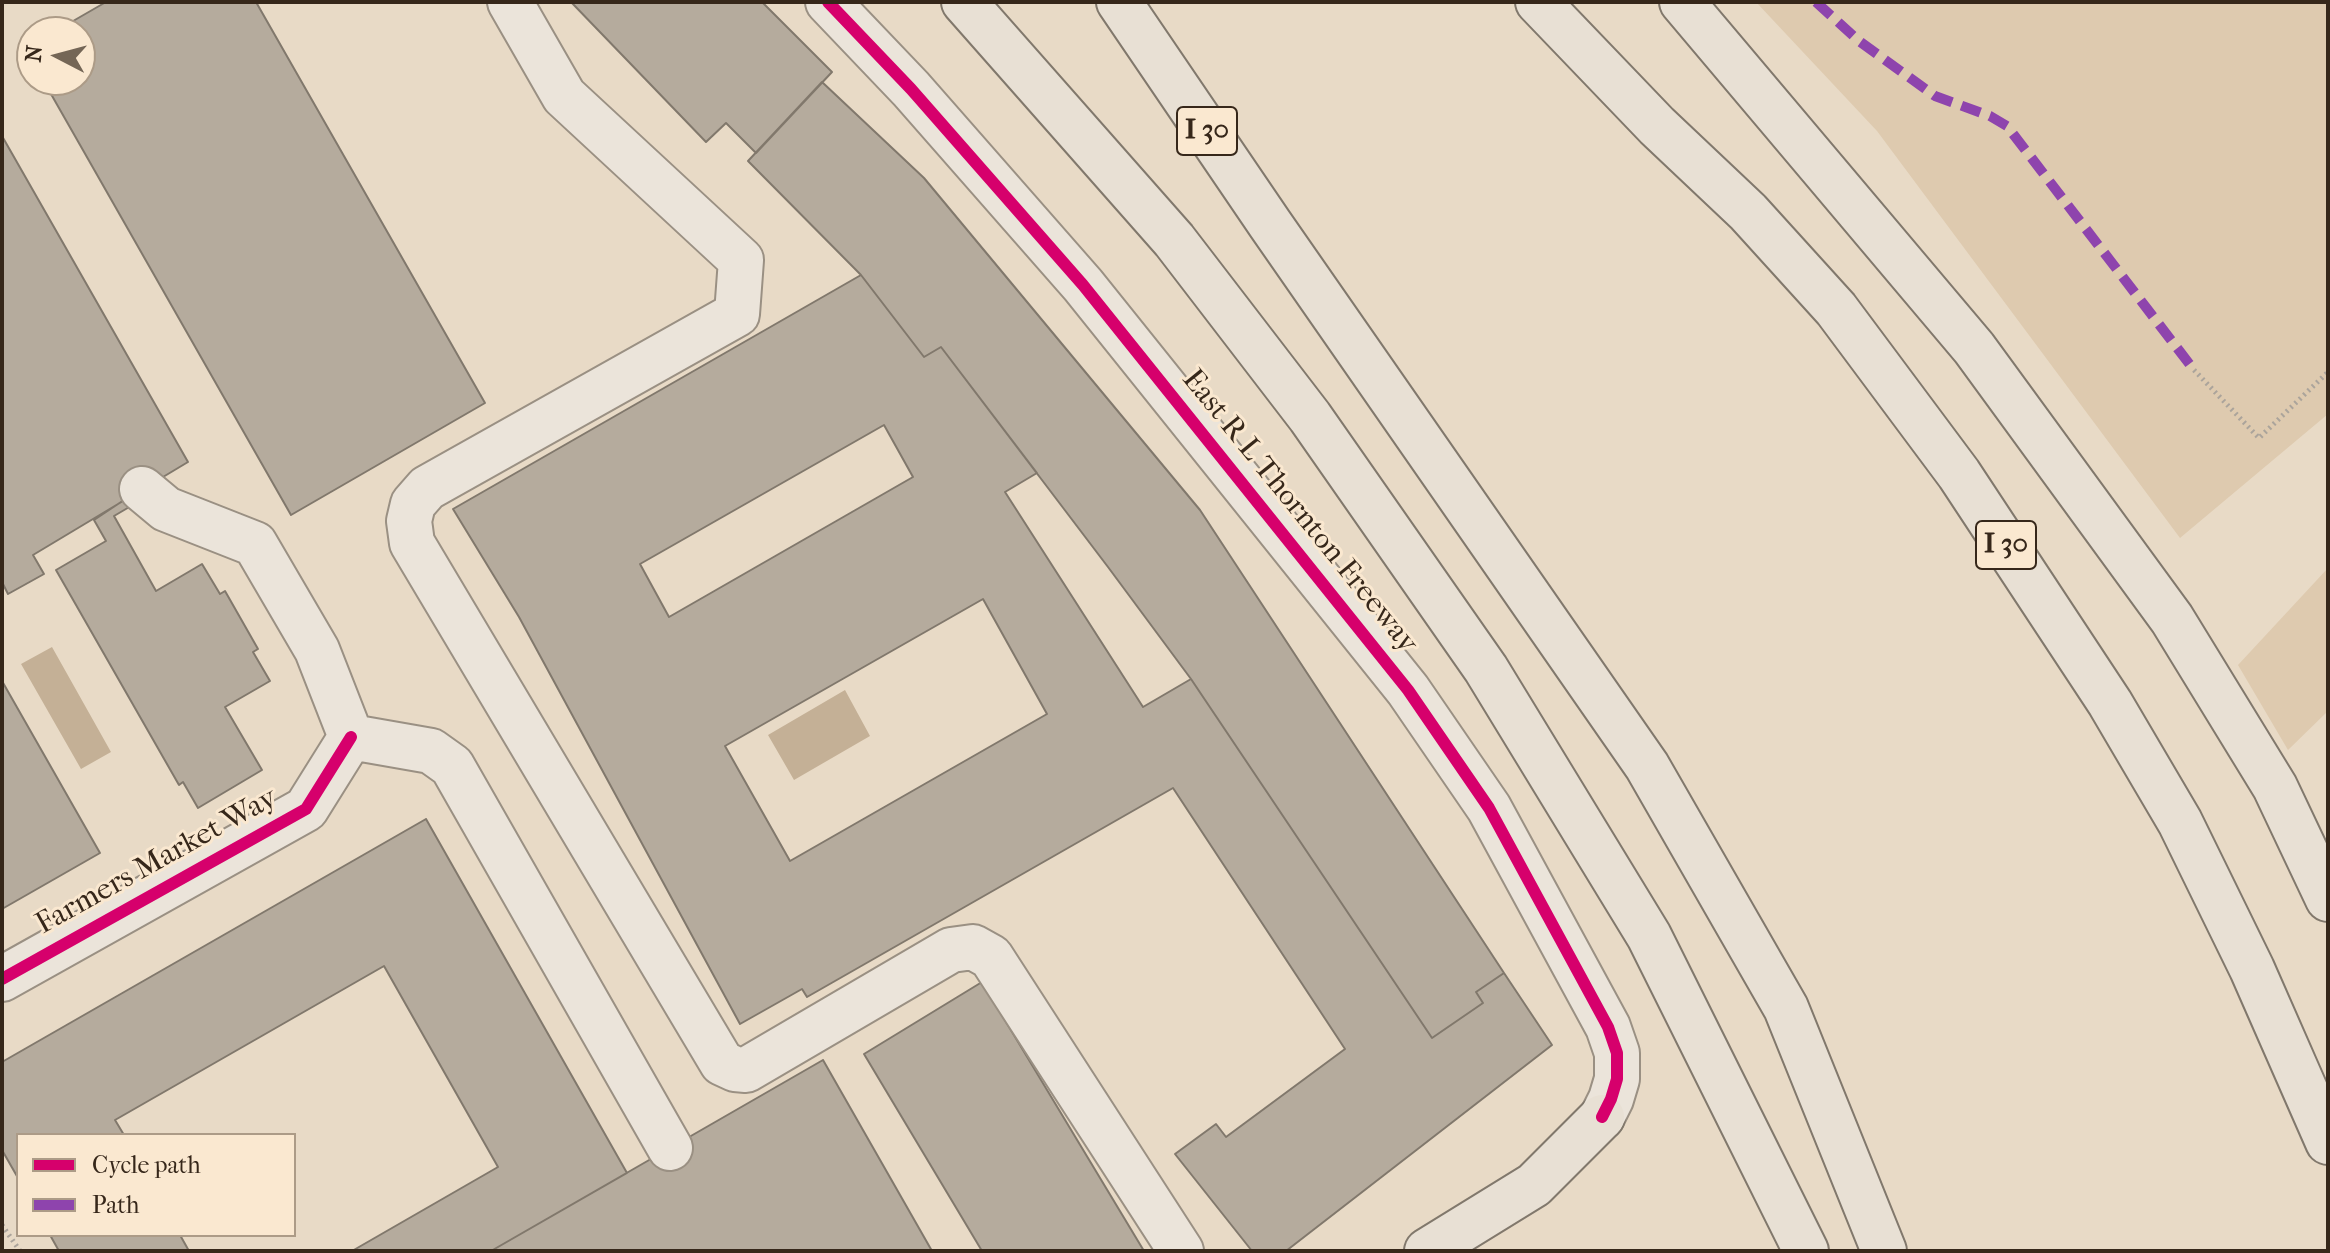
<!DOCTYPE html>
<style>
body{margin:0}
#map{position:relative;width:2330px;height:1253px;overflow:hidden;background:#e8dac6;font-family:"IM FELL French Canon",serif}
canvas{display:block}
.frame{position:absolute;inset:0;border:4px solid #36271a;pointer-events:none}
.legend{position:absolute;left:16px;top:1133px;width:280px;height:104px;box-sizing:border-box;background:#fae8d0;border:2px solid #ac9b87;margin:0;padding:10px 14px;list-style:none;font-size:24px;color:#36271a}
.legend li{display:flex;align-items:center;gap:16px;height:40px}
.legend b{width:40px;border:2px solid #ac9b87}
.north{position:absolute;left:16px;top:16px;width:80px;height:80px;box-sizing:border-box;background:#fae8d0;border:2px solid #ac9b87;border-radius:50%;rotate:276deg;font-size:22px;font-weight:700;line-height:32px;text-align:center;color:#36271a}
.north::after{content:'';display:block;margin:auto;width:28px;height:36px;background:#746656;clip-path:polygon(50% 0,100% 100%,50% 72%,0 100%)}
</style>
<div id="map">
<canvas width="2330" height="1253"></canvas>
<div class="frame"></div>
<ul class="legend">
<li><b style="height:10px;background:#d6006c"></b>Cycle path</li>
<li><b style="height:10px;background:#8e44ad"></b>Path</li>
</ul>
<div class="north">N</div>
</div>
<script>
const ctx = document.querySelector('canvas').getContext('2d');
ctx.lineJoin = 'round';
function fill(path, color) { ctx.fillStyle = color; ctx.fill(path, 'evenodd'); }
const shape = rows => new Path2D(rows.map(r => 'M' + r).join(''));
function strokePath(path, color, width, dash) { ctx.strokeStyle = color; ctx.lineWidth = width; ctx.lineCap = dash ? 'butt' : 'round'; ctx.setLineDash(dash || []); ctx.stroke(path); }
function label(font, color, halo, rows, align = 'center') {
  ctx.font = font + ' "IM FELL French Canon",serif'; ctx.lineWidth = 6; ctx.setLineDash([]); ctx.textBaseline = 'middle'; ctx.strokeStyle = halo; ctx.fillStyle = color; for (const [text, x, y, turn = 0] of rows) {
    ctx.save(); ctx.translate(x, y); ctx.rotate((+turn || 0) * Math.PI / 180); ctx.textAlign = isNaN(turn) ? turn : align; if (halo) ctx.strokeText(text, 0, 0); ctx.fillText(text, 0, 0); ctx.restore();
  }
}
const green = shape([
 [1756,2,2328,2,2328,414,2180,538,1877,131],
 [2328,568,2328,711,2288,750,2238,665]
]);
const water = shape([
 [52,647,111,752,81,769,21,664],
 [845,690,870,736,794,780,768,735]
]);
const building = shape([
 [106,2,256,2,485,403,291,515,43,80,80,80,80,32,54,32,106,2],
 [571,2,762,2,832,72,756,153,726,123,706,142,571,2],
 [822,82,924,178,1200,510,1504,973,1476,992,1483,1003,1432,1038,1191,679,1108,567,941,347,924,357,861,275,748,161,822,82],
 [2,136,188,462,33,555,44,574,8,594,2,582,2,136],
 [861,275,924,357,941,347,1037,473,1005,492,1143,707,1191,679,1432,1038,1483,1003,1476,992,1504,973,1552,1045,1286,1251,1252,1251,1175,1154,1216,1124,1226,1137,1345,1049,1173,788,807,997,802,989,740,1024,519,617,453,509,861,275],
 [884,425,913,477,669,617,640,564,884,425],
 [983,599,1047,714,790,861,725,746,983,599],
 [127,498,131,506,114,516,156,591,202,564,220,594,225,591,258,649,253,652,270,681,225,707,262,770,198,808,183,782,179,785,56,570,106,541,94,520,127,498],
 [2,681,100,853,2,909,2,681],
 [426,819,627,1173,491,1251,352,1251,498,1167,384,966,115,1120,124,1135,18,1135,18,1178,2,1150,2,1062,426,819],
 [982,982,1144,1251,982,1251,864,1054,982,982],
 [823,1060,932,1251,491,1251,670,1148,823,1060],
 [50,1235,180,1235,189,1251,59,1251,50,1235]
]);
const path = shape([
 [2194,370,2259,438,2328,372],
 [2,1225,20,1251]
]);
const minor = shape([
 [510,2,564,96,741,260,737,314,427,488,413,504,409,521,412,543,722,1063,735,1069,746,1070,951,950,973,947,991,957,1181,1251],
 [828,2,911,89,1083,285,1408,690,1489,808,1608,1027,1617,1053,1617,1079,1611,1099,1602,1117],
 [142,489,166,509,255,544,317,650,351,737],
 [351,737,431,751,452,766,670,1148],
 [2,979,306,809,351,737]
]);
const major = shape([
 [1427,1251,1534,1185,1602,1117]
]);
const highway = shape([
 [964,2,1174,240,1310,417,1486,669,1649,936,1806,1251],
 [1119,2,1270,224,1647,766,1786,1008,1884,1251],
 [1538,2,1657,126,1748,212,1836,309,1959,474,2110,703,2180,822,2252,969,2328,1142],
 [1682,2,1974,348,2172,619,2275,787,2328,899]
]);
const quiet = shape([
 [1816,2,1859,41,1935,96,1990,116,2007,126,2194,370]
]);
const cycleway = shape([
 [828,2,911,89,1083,285,1408,690,1489,808,1608,1027,1617,1053,1617,1079,1611,1099,1602,1117],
 [2,979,306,809,351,737]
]);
const shields = [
 [1207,131,60],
 [2006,545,60]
];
const shieldNames = [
 ["I 30",1207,131],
 ["I 30",2006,545]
];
const streetNames = [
 ["East R L Thornton Freeway",1299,512,51],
 ["Farmers Market Way",157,862,-29]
];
fill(green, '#decaaf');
fill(water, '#c4b096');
fill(building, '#b5ab9d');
strokePath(building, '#81786c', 2);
strokePath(minor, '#9a9083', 48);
strokePath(major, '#81786c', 48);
strokePath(highway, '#81786c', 48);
strokePath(path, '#aba49b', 5, [2, 4]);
strokePath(minor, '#ebe4da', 44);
strokePath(major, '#e8e0d4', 44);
strokePath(highway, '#e8e0d4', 44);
strokePath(quiet, '#8e44ad', 10, [20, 10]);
strokePath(cycleway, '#d6006c', 12);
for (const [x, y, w] of shields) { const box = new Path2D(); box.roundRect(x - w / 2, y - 24, w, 48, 6); ctx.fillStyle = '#fae8d0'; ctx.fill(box); strokePath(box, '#36271a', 2); }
label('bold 28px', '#36271a', null, shieldNames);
label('30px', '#36271a', '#fae8d0', streetNames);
</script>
